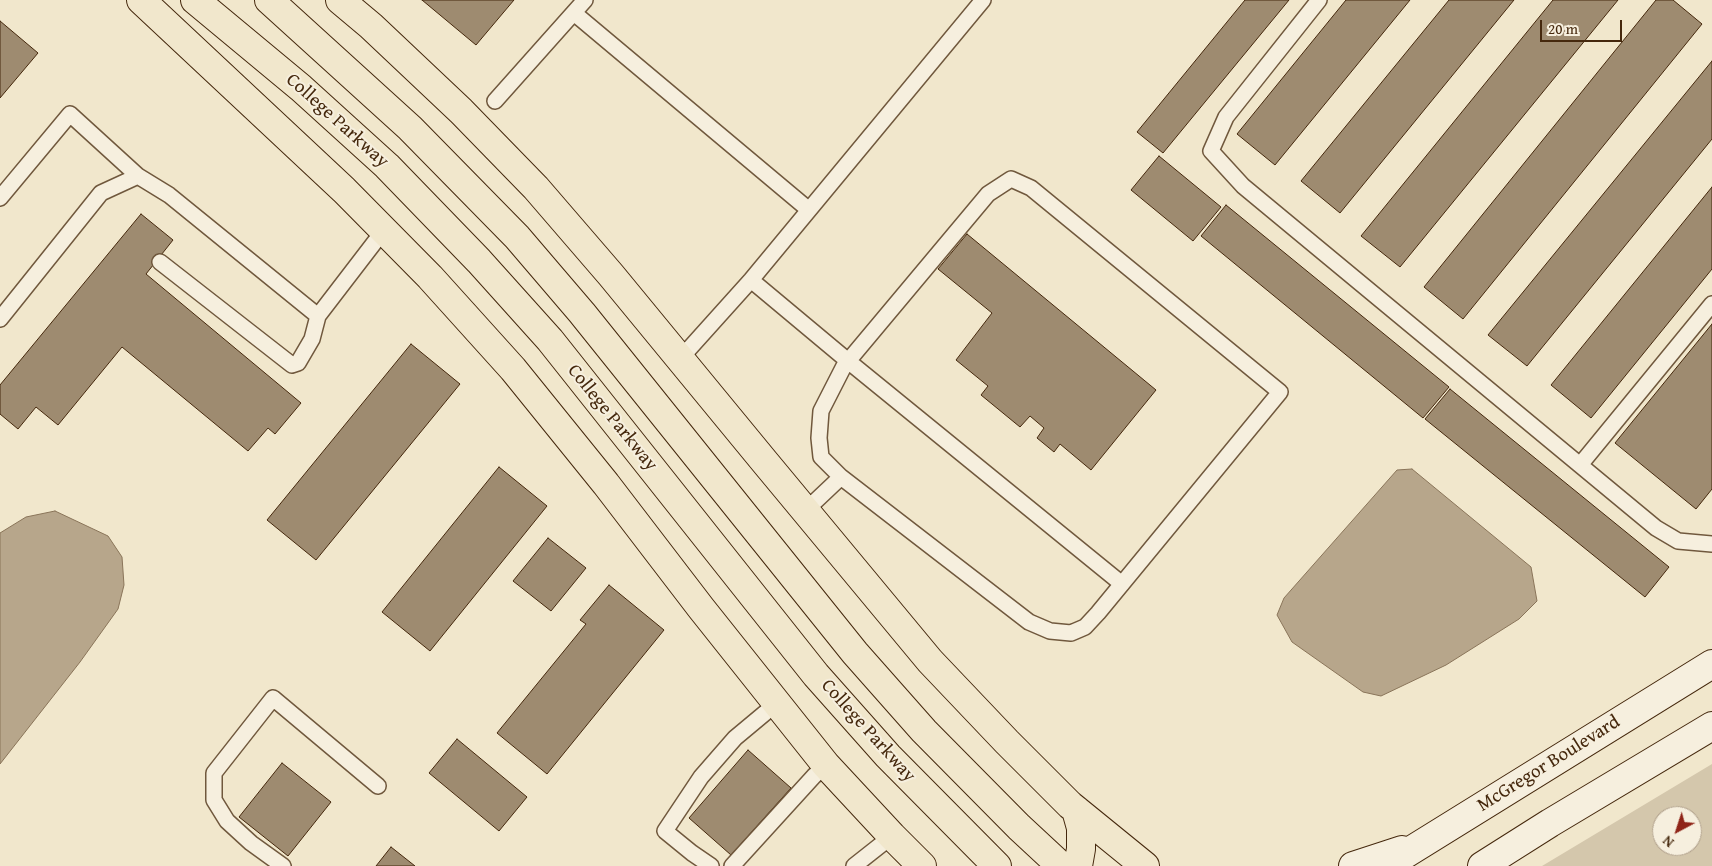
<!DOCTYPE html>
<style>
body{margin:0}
#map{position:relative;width:1712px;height:866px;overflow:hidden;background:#f1e7cc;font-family:"Gentium Book Plus",serif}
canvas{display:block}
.north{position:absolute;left:1652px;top:806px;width:50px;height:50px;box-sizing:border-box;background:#f6efde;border:1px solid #af9f8a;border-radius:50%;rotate:220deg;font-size:14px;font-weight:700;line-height:20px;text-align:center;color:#45280d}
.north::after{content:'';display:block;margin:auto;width:18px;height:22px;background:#8f2418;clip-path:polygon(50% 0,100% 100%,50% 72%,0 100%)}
.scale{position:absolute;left:1540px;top:20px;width:82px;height:22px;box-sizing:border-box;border:2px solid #45280d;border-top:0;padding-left:6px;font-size:15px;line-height:18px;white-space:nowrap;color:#45280d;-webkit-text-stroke:4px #f6efde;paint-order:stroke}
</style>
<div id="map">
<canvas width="1712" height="866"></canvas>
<div class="north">N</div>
<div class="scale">20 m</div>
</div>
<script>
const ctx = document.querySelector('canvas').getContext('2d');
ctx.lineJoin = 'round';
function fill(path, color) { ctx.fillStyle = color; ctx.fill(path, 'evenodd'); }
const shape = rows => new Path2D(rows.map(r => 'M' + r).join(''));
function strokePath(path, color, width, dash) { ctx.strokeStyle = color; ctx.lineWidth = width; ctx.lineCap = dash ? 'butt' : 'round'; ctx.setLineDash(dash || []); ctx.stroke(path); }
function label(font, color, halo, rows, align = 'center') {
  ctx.font = font + ' "Gentium Book Plus",serif'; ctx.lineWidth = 4; ctx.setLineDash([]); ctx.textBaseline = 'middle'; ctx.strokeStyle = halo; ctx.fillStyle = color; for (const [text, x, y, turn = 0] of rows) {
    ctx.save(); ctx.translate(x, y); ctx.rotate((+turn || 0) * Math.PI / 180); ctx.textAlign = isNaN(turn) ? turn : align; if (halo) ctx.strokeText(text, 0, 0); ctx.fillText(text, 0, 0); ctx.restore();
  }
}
const green = shape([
 [1712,764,1712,866,1542,866],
 [1662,816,1692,816,1692,846,1662,846]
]);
const water = shape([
 [1412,469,1531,567,1537,601,1519,619,1446,665,1381,696,1363,692,1292,642,1277,615,1284,598,1397,470,1412,469],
 [55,511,108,536,122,557,124,585,118,609,80,662,0,764,0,533,26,517,55,511]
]);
const building = shape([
 [422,0,514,0,476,45,422,0],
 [1245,0,1289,0,1163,153,1137,132,1245,0],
 [1346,0,1410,0,1275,165,1237,134,1346,0],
 [1449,0,1514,0,1340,213,1301,181,1449,0],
 [1553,0,1618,0,1400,267,1361,236,1553,0],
 [1656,0,1673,0,1702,24,1463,319,1424,287,1656,0],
 [0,21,38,53,0,98,0,21],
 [1712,61,1712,139,1527,366,1488,335,1712,61],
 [1159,156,1221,207,1193,241,1131,190,1159,156],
 [1712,187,1712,269,1591,418,1551,385,1712,187],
 [1226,205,1449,387,1423,418,1201,236,1226,205],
 [141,214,173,240,146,274,301,403,275,434,268,428,248,451,122,347,58,425,36,407,18,429,0,414,0,385,141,214],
 [967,234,1156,390,1091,470,1060,444,1054,452,1037,438,1044,428,1030,416,1020,427,981,395,988,386,956,360,992,313,938,269,967,234],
 [1712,324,1712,489,1696,509,1615,443,1712,324],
 [411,344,460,384,316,560,267,520,411,344],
 [1450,389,1669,567,1645,597,1425,419,1450,389],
 [499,467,547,506,430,651,382,612,499,467],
 [548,538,586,568,551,611,513,581,548,538],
 [609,585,664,630,547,774,497,733,586,624,580,620,609,585],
 [457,739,527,797,499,831,429,773,457,739],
 [748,750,791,788,731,855,689,818,748,750],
 [282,763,331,802,288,856,239,817,282,763],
 [391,847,415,866,376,866,391,847]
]);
const lane = shape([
 [1319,0,1226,117,1211,151,1243,186,1656,528,1678,541,1712,544],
 [574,13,809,210],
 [495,101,585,0],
 [0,198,70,114,138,176],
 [160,262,292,365,298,363,312,339,318,316,384,230],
 [751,280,848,361,1122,584],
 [0,319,101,193,138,176,169,195,318,316],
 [680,359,751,280,983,0],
 [1580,465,1712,304],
 [805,511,841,477,1029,622,1050,631,1071,633,1085,627,1098,613,1280,392,1031,188,1011,179,988,194,844,366,821,411,819,438,821,457,841,477],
 [283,866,251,843,227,821,214,800,214,773,273,698,378,786],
 [711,866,692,853,665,831,701,777,735,738,777,703],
 [732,866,814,776,826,765],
 [854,866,892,836]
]);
const secondary = shape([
 [1353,866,1402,850],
 [1386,866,1712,664],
 [1482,866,1550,823,1712,726]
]);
const primary = shape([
 [141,0,344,190,430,277,513,369,606,484,701,608,826,765,892,836,922,866],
 [195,0,301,88,387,166,479,261,550,340,816,675,888,756,997,866],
 [269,0,410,128,517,237,582,313,855,653,924,731,1019,827,1061,866],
 [340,0,371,26,461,111,536,188,611,275,764,461,930,661,1007,742,1070,805,1145,866],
 [1076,810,1081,828,1081,849,1078,866]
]);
const streetNames = [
 ["College Parkway",337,121,42],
 ["College Parkway",612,418,51],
 ["College Parkway",868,731,48],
 ["McGregor Boulevard",1549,764,-32]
];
fill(green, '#d4c7ac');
fill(water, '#b7a68b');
strokePath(water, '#897459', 1);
fill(building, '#9e8b70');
strokePath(building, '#45280d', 1);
strokePath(lane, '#70583d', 18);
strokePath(secondary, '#45280d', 30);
strokePath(primary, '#45280d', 30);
strokePath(lane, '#f6efde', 15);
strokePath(secondary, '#f6efde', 28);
strokePath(primary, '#f1e7cc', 28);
label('19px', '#45280d', '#f6efde', streetNames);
</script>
